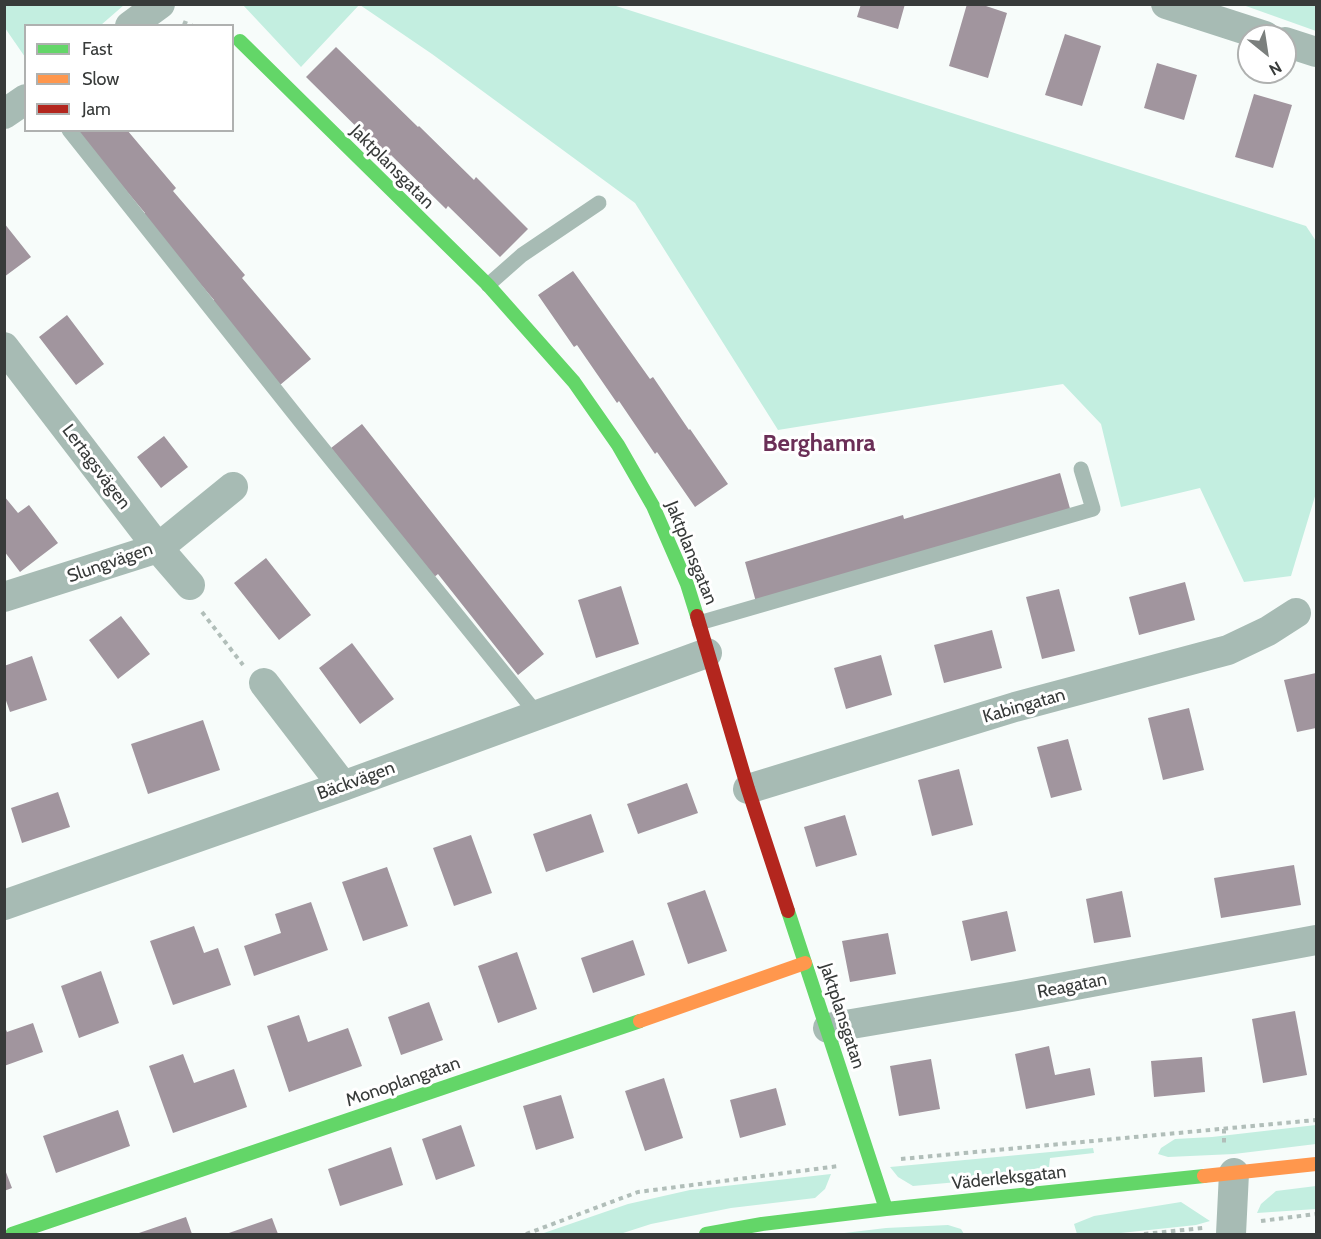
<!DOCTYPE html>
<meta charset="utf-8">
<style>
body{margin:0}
#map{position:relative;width:1321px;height:1239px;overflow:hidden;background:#f7fcfa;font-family:Cabin,sans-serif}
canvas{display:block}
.frame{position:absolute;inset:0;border:6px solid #383b3a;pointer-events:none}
.legend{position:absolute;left:24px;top:24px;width:210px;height:108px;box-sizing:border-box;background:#fff;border:2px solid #afb1b0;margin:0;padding:8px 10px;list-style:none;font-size:18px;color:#383b3a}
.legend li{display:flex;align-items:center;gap:12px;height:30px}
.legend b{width:30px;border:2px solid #afb1b0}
.north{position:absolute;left:1237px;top:24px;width:60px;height:60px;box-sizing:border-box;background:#fff;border:2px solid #afb1b0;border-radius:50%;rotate:150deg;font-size:16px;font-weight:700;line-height:24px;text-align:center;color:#383b3a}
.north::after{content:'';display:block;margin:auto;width:21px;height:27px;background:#7b7f7d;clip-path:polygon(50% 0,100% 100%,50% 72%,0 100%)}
</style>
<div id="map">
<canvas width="1321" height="1239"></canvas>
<div class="frame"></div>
<ul class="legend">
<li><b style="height:8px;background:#63d668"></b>Fast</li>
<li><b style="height:8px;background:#ff974d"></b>Slow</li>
<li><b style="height:8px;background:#b3261e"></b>Jam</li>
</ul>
<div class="north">N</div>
</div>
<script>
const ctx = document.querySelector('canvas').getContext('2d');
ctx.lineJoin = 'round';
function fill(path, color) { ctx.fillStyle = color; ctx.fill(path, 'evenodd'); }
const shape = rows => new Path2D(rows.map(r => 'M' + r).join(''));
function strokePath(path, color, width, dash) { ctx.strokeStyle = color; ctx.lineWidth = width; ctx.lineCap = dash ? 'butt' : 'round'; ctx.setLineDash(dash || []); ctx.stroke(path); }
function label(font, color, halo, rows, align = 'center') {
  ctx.font = font + ' Cabin,sans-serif'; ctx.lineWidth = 6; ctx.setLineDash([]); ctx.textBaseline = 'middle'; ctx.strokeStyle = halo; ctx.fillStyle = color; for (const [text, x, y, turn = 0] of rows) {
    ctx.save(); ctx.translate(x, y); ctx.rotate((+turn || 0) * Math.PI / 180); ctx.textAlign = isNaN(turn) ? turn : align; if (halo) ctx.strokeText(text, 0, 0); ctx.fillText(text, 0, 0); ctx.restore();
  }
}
const green = shape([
 [360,4,301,67,243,5,243,4],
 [4,5,5,4,124,5,101,25,26,26,25,57,5,28],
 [360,5,613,5,1306,226,1316,241,1316,493,1291,576,1244,582,1200,488,1121,507,1101,424,1063,384,778,430,635,203,432,54],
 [1243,5,1316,5,1316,31],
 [1316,1125,1316,1144,1234,1154,1168,1157,1158,1154,1161,1148,1175,1139,1212,1137],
 [1093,1148,1094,1153,1050,1158,1049,1167,958,1182,913,1186,898,1177,890,1167],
 [831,1174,825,1189,815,1198,731,1208,651,1224,620,1234,541,1234,628,1204,690,1190],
 [1316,1186,1316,1209,1257,1213,1261,1204,1276,1191],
 [1181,1202,1210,1221,1196,1225,1121,1233,1077,1234,1074,1224,1094,1216],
 [948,1225,961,1229,964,1234,836,1234,886,1228]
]);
const building = shape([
 [861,4,905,4,898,29,857,17],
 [967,4,980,4,1007,13,988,78,949,66],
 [1065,34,1101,46,1082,106,1045,95],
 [336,47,418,127,419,126,474,180,476,177,528,229,500,257,448,206,446,209,391,155,388,158,306,77],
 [1157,63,1197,75,1184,120,1144,108],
 [1254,94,1292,105,1273,168,1235,157],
 [75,130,127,130,176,188,173,191,245,275,242,278,311,359,280,385,211,304,214,300,142,216,145,213],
 [4,223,31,257,4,277],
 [573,271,650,379,653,377,689,430,690,429,728,484,695,507,657,452,655,454,619,401,617,403,577,345,574,347,538,295],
 [67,315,104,364,76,385,39,337],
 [362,424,544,654,518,675,438,574,433,578,331,448],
 [164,436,188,467,161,488,137,457],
 [1060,473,1071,512,756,602,745,562,903,515,904,519],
 [4,496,18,513,29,505,58,543,20,572,4,551],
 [266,558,311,615,279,640,234,583],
 [1185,582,1195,620,1139,635,1129,597],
 [621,586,639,644,596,658,578,600],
 [1059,589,1075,651,1042,659,1026,597],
 [121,616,150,654,118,679,89,640],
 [992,630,1002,668,944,683,934,645],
 [352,643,394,699,360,724,319,668],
 [881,655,892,695,846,709,834,668],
 [32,656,47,700,10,712,4,695,4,666],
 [1316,673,1316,728,1297,732,1284,680],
 [1189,708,1204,770,1163,780,1148,718],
 [203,720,220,770,148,794,131,744],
 [1068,739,1082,790,1051,798,1037,747],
 [959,769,973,825,932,836,918,780],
 [687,783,698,813,638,834,627,804],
 [58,792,70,827,22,843,11,808],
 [591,814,604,852,546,872,533,834],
 [845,815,857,855,816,867,804,827],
 [471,835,492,893,454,906,433,848],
 [1294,865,1301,905,1221,918,1214,878],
 [387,867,408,926,363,941,342,882],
 [705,890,727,951,688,964,667,903],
 [1122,891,1131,937,1094,943,1086,899],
 [311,902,328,950,254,976,244,946,281,933,275,914],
 [1007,911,1016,951,971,961,962,921],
 [194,926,204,953,218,948,231,985,173,1005,150,941],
 [888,933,896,974,850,982,842,941],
 [633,940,645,975,593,993,581,958],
 [517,952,537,1009,498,1023,478,966],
 [101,971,119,1023,79,1038,61,986],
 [429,1002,443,1040,401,1055,388,1017],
 [1295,1011,1307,1075,1263,1083,1252,1019],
 [299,1015,308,1042,348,1028,362,1066,289,1092,267,1026],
 [33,1023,43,1052,4,1066,4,1025,7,1032],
 [1049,1046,1055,1075,1090,1068,1095,1095,1026,1109,1015,1054],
 [183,1054,194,1083,234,1069,247,1107,173,1133,149,1066],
 [1202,1057,1205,1092,1154,1097,1151,1061],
 [931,1059,940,1109,899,1116,890,1066],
 [664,1078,683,1138,645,1151,625,1091],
 [776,1088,786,1125,740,1138,730,1100],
 [561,1095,574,1138,536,1150,523,1106],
 [118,1110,130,1146,56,1173,43,1136],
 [461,1125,475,1166,436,1180,422,1139],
 [391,1147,403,1185,340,1206,328,1169],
 [4,1167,12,1188,4,1191],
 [186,1217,192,1234,136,1234],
 [272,1218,278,1234,226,1234]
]);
const path = shape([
 [183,22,193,26],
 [202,612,243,665],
 [1224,1129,1224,1143],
 [901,1159,1316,1120],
 [1261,1221,1316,1214],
 [526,1234,638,1192,839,1166],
 [1144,1234,1203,1228]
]);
const lane = shape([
 [69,130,301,422,537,714],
 [488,285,522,255,599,203],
 [699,623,1093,509,1081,469]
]);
const street = shape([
 [1166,4,1265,36],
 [130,26,160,4],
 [1285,42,1316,52],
 [4,114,26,99],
 [4,347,158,548,190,585],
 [4,597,158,548,233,487],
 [264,683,343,786],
 [748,789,1015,707,1228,650,1268,631,1296,613],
 [4,905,343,786,707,653],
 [828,1028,1017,996,1316,940],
 [1231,1234,1234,1173]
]);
const fast = shape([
 [240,41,488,285,574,382,618,445,653,506,687,584,697,616],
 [788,911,886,1209],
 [12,1234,640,1021],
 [706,1234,762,1224,886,1209,1204,1176]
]);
const slow = shape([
 [640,1021,805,963],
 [1204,1176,1316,1164]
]);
const jam = shape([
 [697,616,748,789,788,911]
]);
const streetNames = [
 ["Jaktplansgatan",392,167,45],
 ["Lertagsvägen",96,467,53],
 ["Jaktplansgatan",691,553,68],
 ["Slungvägen",110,563,-19],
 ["Kabingatan",1024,706,-16],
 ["Bäckvägen",356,781,-20],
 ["Reagatan",1072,986,-11],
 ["Jaktplansgatan",842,1016,72],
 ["Monoplangatan",403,1082,-19],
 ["Väderleksgatan",1009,1178,-6]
];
const districtNames = [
 ["Berghamra",819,444]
];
fill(green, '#c3eee0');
fill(building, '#a1959e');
strokePath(path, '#b1beb9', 4, [4.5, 4.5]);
strokePath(lane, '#a7bbb4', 15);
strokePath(street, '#a7bbb4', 30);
strokePath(fast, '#63d668', 14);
strokePath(slow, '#ff974d', 14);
strokePath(jam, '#b3261e', 14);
label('18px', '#383b3a', '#fff', streetNames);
label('bold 24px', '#6b2f57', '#fff', districtNames);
</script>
